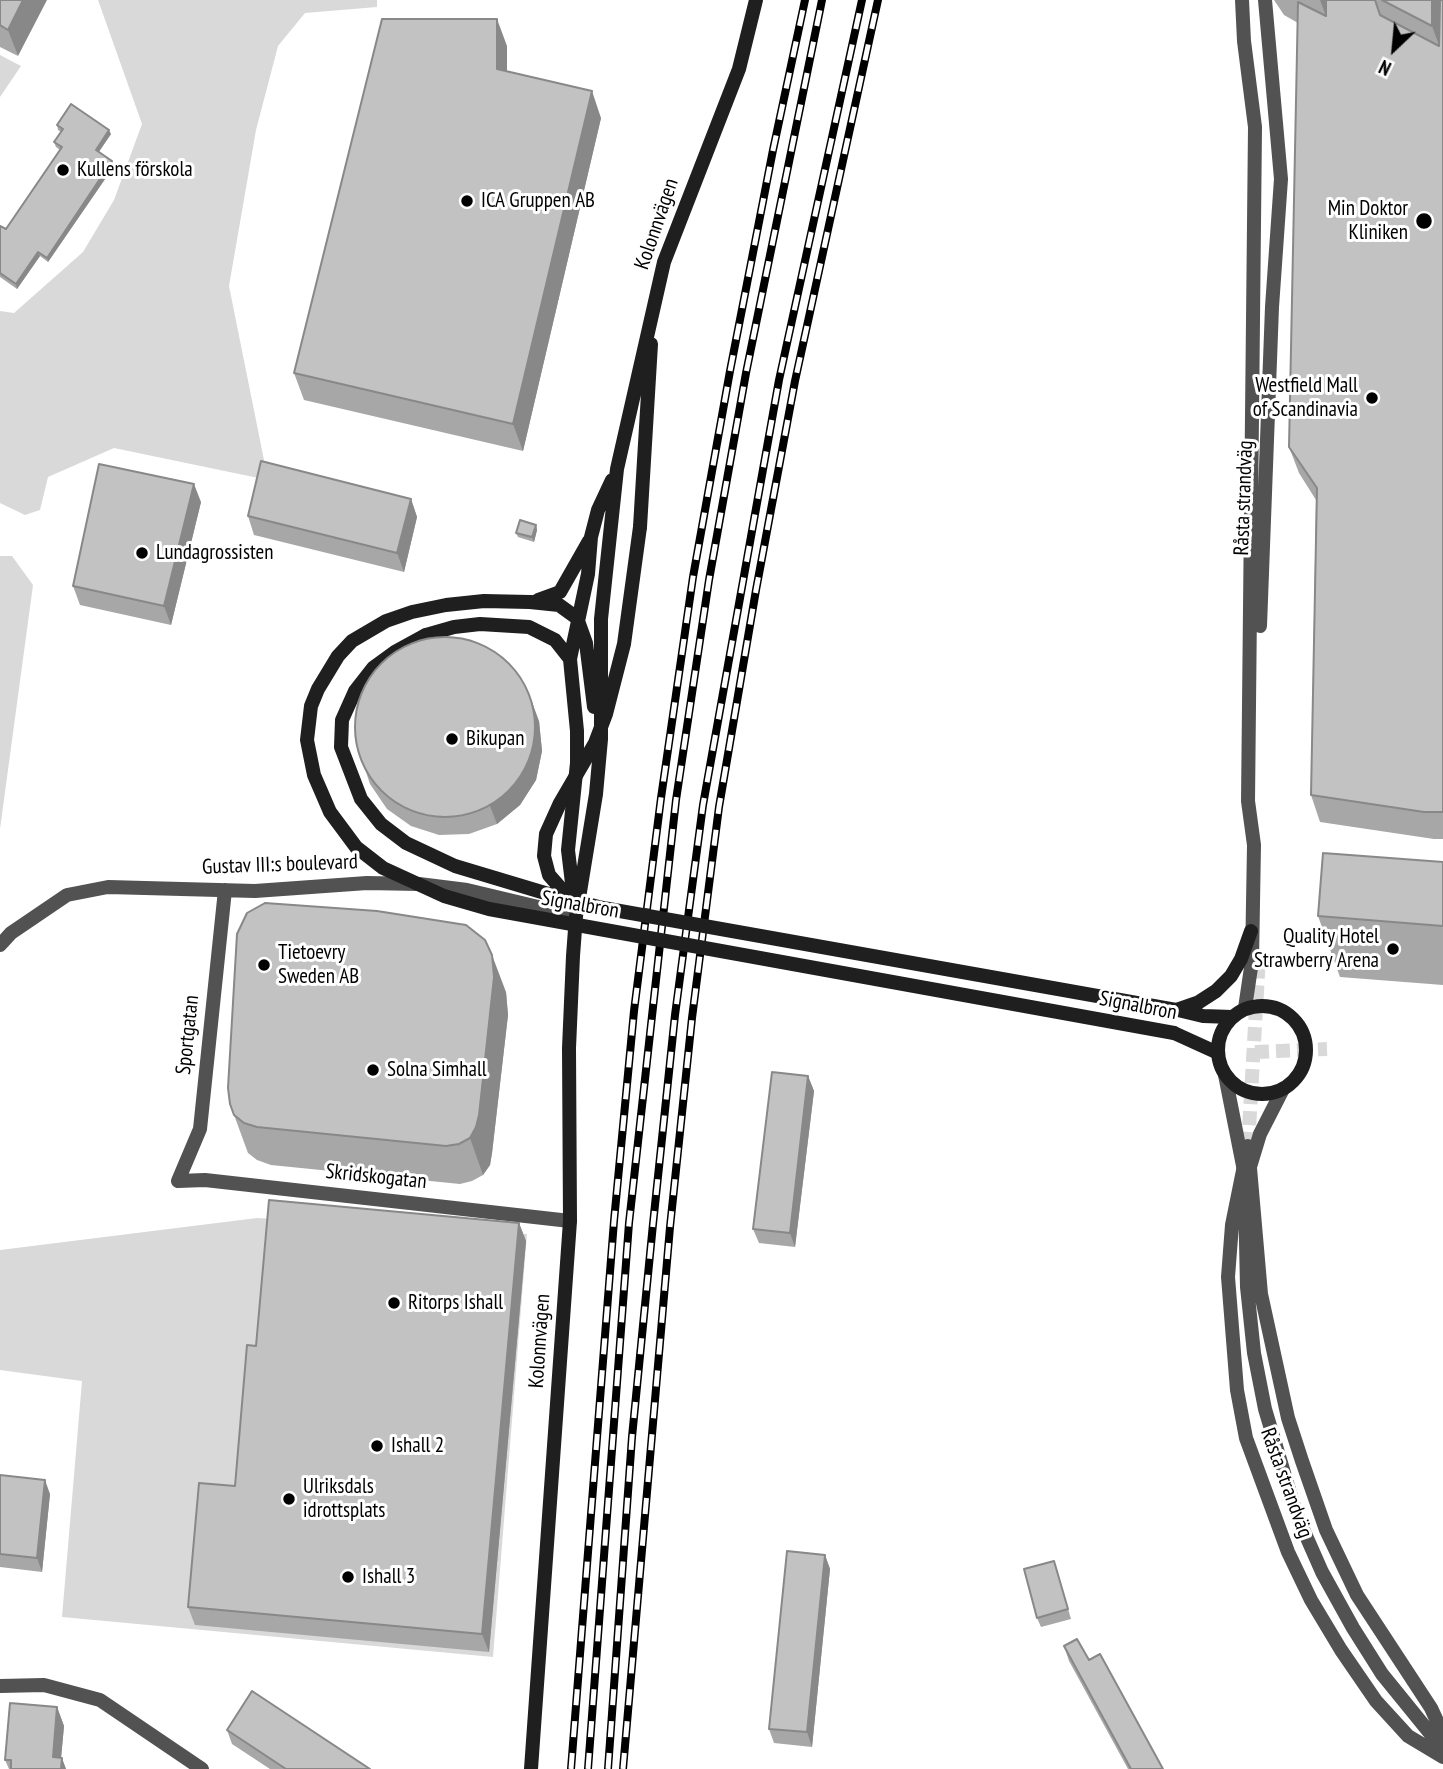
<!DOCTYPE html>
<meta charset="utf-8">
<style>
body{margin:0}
#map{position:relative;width:1443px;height:1769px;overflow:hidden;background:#fff;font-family:"PT Sans Narrow",sans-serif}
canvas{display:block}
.north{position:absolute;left:1359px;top:14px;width:70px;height:70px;-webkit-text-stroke:5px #fff;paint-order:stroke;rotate:206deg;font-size:19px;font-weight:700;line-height:28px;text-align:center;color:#000}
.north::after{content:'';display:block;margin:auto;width:24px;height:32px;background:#000;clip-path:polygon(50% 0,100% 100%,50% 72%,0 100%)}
</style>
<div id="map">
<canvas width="1443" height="1769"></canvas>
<div class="north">N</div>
</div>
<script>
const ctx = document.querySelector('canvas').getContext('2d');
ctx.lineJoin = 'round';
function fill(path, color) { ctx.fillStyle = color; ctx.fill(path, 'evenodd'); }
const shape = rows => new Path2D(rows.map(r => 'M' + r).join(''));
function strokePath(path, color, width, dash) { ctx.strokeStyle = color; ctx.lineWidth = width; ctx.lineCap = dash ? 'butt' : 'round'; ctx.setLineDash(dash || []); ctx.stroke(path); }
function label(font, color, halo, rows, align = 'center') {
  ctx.font = font + ' "PT Sans Narrow",sans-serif'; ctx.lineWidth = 6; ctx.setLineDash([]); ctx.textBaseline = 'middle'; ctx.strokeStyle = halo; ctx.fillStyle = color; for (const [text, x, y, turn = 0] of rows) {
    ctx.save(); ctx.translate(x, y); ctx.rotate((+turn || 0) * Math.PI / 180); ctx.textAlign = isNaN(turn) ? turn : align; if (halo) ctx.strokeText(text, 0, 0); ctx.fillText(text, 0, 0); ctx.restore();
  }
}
const green = shape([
 [98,0,377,0,377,7,305,13,278,46,256,130,229,286,268,480,114,448,48,477,40,510,25,515,0,503,0,311,14,313,83,252,114,200,142,124],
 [0,55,21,66,0,97],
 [0,556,12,556,33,585,0,829],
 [257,1218,527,1234,493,1657,62,1617,82,1381,0,1370,0,1250]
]);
const streetTunnel = shape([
 [1255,1052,1327,1049],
 [1248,1146,1259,957]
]);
const street = shape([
 [1242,0,1244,41,1255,127,1248,801,1254,845,1252,961,1245,1008],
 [1260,626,1272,307,1281,179,1265,0],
 [225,890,200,1129,178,1181,205,1180,570,1221],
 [0,945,11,933,67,895,108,887,255,891,367,883,419,884,467,890,576,916],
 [1248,1146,1232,1225,1228,1277,1237,1390,1246,1438,1288,1552,1311,1600,1341,1650,1376,1701,1408,1736,1443,1757],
 [1250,1168,1261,1294,1288,1418,1302,1461,1326,1530,1357,1595,1431,1708,1443,1734],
 [1245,1197,1247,1287,1254,1353,1265,1409,1296,1513,1322,1572,1353,1628,1382,1674,1443,1749],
 [0,1686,44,1685,100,1700,202,1769]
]);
const secondary = shape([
 [640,527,651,344],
 [538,600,560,592,589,541],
 [530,602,559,605,577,618,586,643,594,707],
 [426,635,454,627,480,624,529,627,555,640,570,659],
 [574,900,568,850,577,763,577,731,570,659,588,574,591,537,598,510,612,480],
 [1176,1010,1199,1002,1216,991,1231,976,1241,959,1251,931],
 [1178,1010,1203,1016,1232,1017],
 [1174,1033,1218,1053],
 [531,1769,570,1221,569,1048,573,956,576,916,596,794,601,739,601,619,617,469,664,262,739,69,756,0]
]);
const rail = shape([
 [571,1769,614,1221,634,1011,661,798,693,577,730,371,773,150,805,0],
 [588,1769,629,1223,676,800,709,580,746,373,822,0],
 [608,1769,632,1437,653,1224,675,1015,703,805,779,380,862,0],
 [623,1769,670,1227,692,1018,719,807,756,590,795,381,878,0]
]);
const streetBridge = shape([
 [1225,1075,1246,1181],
 [1246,1180,1260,1134,1283,1089]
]);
const secondaryBridge = shape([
 [530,602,484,601,446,605,412,612,386,621,352,641,338,656,318,689,311,706,307,740,314,775,330,812,356,847,383,868,444,896,489,909,1174,1033],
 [426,635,395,652,373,668,355,691,342,720,341,747,361,799,381,824,406,843,455,866,555,896,603,908,1176,1010],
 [572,901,549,875,544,856,546,834,560,803,595,743,606,714,624,644,640,527],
 '1218 1050a44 44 0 1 1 88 0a44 44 0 1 1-88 0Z'
]);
const wall = shape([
 [0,0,18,56,0,47],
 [1274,0,1443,0,1443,839,1434,839,1320,822,1311,795,1316,500,1299,473,1289,447,1298,23,1284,15],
 [507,46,507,71,601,118,523,451,304,400,294,373],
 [57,125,111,134,99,152,114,166,48,262,40,256,17,289,0,277,0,226,6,229,60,150,56,147,54,142,61,132,58,130],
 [411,499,417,517,404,572,254,535,248,516],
 [201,502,171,625,80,605,73,586],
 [536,525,537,530,534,542,518,537,516,533],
 [539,721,542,751,536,780,520,805,497,824,469,834,439,835,411,826,387,809,370,784,364,766],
 [1443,862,1443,985,1340,977,1318,916],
 [506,992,508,1015,492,1153,490,1165,483,1175,472,1181,460,1184,271,1165,257,1160,248,1153,230,1104],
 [808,1076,814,1091,795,1247,759,1243,753,1229],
 [519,1223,526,1241,489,1652,195,1625,188,1607,235,1486,256,1346],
 [0,1475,50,1494,42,1572,0,1567],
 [825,1555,830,1569,812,1747,774,1743,769,1729],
 [1057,1570,1071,1619,1041,1627,1037,1618],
 [1064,1646,1089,1660,1163,1769,1128,1769,1069,1661],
 [57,1707,64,1726,61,1758,66,1769,9,1769,5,1760],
 [227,1730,370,1769,270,1769,232,1744]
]);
const shadedWall = shape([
 [23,0,47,0,18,56,8,30],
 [1320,0,1337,0,1336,43],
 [1432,0,1443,0,1443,56,1432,26],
 [497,19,507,46,507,96,497,69],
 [592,91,601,118,523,451,513,424],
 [109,130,111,134,97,154,96,150],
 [112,161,114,166,48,262,47,258],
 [38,252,40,256,17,289,16,284],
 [194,484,201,502,171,625,164,606],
 [411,499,417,517,404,572,397,553],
 [536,525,537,530,534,542,532,537],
 [532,702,539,721,542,751,536,780,520,805,497,824,490,806],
 [492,955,506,992,508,1015,492,1153,490,1165,483,1175,470,1138],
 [808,1076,814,1091,795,1247,790,1233],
 [519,1223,526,1241,489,1652,482,1634],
 [45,1480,50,1494,42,1572,37,1558],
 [825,1555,830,1569,812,1747,807,1732],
 [57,1707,64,1726,60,1769,53,1757],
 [62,1758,66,1769,61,1769]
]);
const building = shape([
 [0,0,23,0,8,30,0,25,0,0],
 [1326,0,1375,0,1380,15,1439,46,1440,0,1443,0,1443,812,1424,812,1311,795,1317,488,1289,447,1298,2,1326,16,1326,0],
 [1382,0,1432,0,1432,26,1382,0],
 [382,19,497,19,497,69,592,91,513,424,294,373,382,19],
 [71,104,109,130,96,150,112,161,47,258,38,252,16,284,0,273,0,226,6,229,62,147,54,142,63,129,57,125,71,104],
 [261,461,411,499,397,553,248,516,261,461],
 [99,464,194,484,164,606,73,586,99,464],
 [520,520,536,525,532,537,516,533,520,520],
 '355 727a90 90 0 1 1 180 0a90 90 0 1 1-180 0Z',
 [1323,853,1443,862,1443,926,1318,916,1323,853],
 [265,903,377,911,466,925,485,940,492,955,494,977,479,1115,476,1127,470,1138,459,1144,446,1146,257,1127,244,1123,234,1115,230,1104,228,1088,237,934,247,913,265,903],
 [772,1072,808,1076,790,1233,753,1229,772,1072],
 [269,1200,519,1223,482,1634,188,1607,199,1483,235,1486,247,1345,256,1346,269,1200],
 [0,1475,45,1480,37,1558,0,1554,0,1475],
 [787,1551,825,1555,807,1732,769,1729,787,1551],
 [1054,1561,1068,1609,1037,1618,1024,1569,1054,1561],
 [1077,1639,1089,1660,1100,1654,1163,1769,1131,1769,1064,1646,1077,1639],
 [252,1691,370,1769,286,1769,227,1730,252,1691],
 [10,1703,57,1707,53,1757,62,1758,61,1769,11,1769,11,1760,5,1760,10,1703]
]);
const markers = [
 [63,170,7,"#000"],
 [467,201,7,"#000"],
 [1424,221,9,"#000"],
 [1372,398,7,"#000"],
 [142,553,7,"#000"],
 [452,739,7,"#000"],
 [1393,949,7,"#000"],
 [264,965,7,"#000"],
 [373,1070,7,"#000"],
 [394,1303,7,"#000"],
 [377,1446,7,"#000"],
 [289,1499,7,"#000"],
 [348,1577,7,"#000"]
];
const poiNames = [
 ["Kullens förskola",77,170],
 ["ICA Gruppen AB",481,201],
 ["Min Doktor",1408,209,"right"],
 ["Kliniken",1408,233,"right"],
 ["Westfield Mall",1358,386,"right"],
 ["of Scandinavia",1358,410,"right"],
 ["Lundagrossisten",156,553],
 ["Bikupan",466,739],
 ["Quality Hotel",1379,937,"right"],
 ["Strawberry Arena",1379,961,"right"],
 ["Tietoevry",278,953],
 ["Sweden AB",278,977],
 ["Solna Simhall",387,1070],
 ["Ritorps Ishall",408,1303],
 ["Ishall 2",391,1446],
 ["Ulriksdals",303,1487],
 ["idrottsplats",303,1511],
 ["Ishall 3",362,1577]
];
const streetNames = [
 ["Kolonnvägen",657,224,-71],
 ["Råsta strandväg",1244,498,-88],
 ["Gustav III:s boulevard",280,865,-2],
 ["Signalbron",580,905,10],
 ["Signalbron",1138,1006,11],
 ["Sportgatan",188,1035,-84],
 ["Skridskogatan",376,1177,6],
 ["Kolonnvägen",540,1341,-86],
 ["Råsta strandväg",1286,1483,70]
];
fill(green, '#d9d9d9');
strokePath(streetTunnel, '#d9d9d9', 14, [14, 7]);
strokePath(street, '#525252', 14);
strokePath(secondary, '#1f1f1f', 14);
strokePath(rail, '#000', 8);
strokePath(rail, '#fff', 5, [16]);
strokePath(streetBridge, '#525252', 14);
strokePath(secondaryBridge, '#1f1f1f', 14);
fill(wall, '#a7a7a7');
fill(shadedWall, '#888');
fill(building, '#c2c2c2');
strokePath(building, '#888', 2);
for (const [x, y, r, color] of markers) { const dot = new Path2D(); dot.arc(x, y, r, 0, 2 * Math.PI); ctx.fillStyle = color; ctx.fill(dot); strokePath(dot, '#fff', 2.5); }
label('21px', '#000', '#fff', poiNames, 'left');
label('21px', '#000', '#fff', streetNames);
</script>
